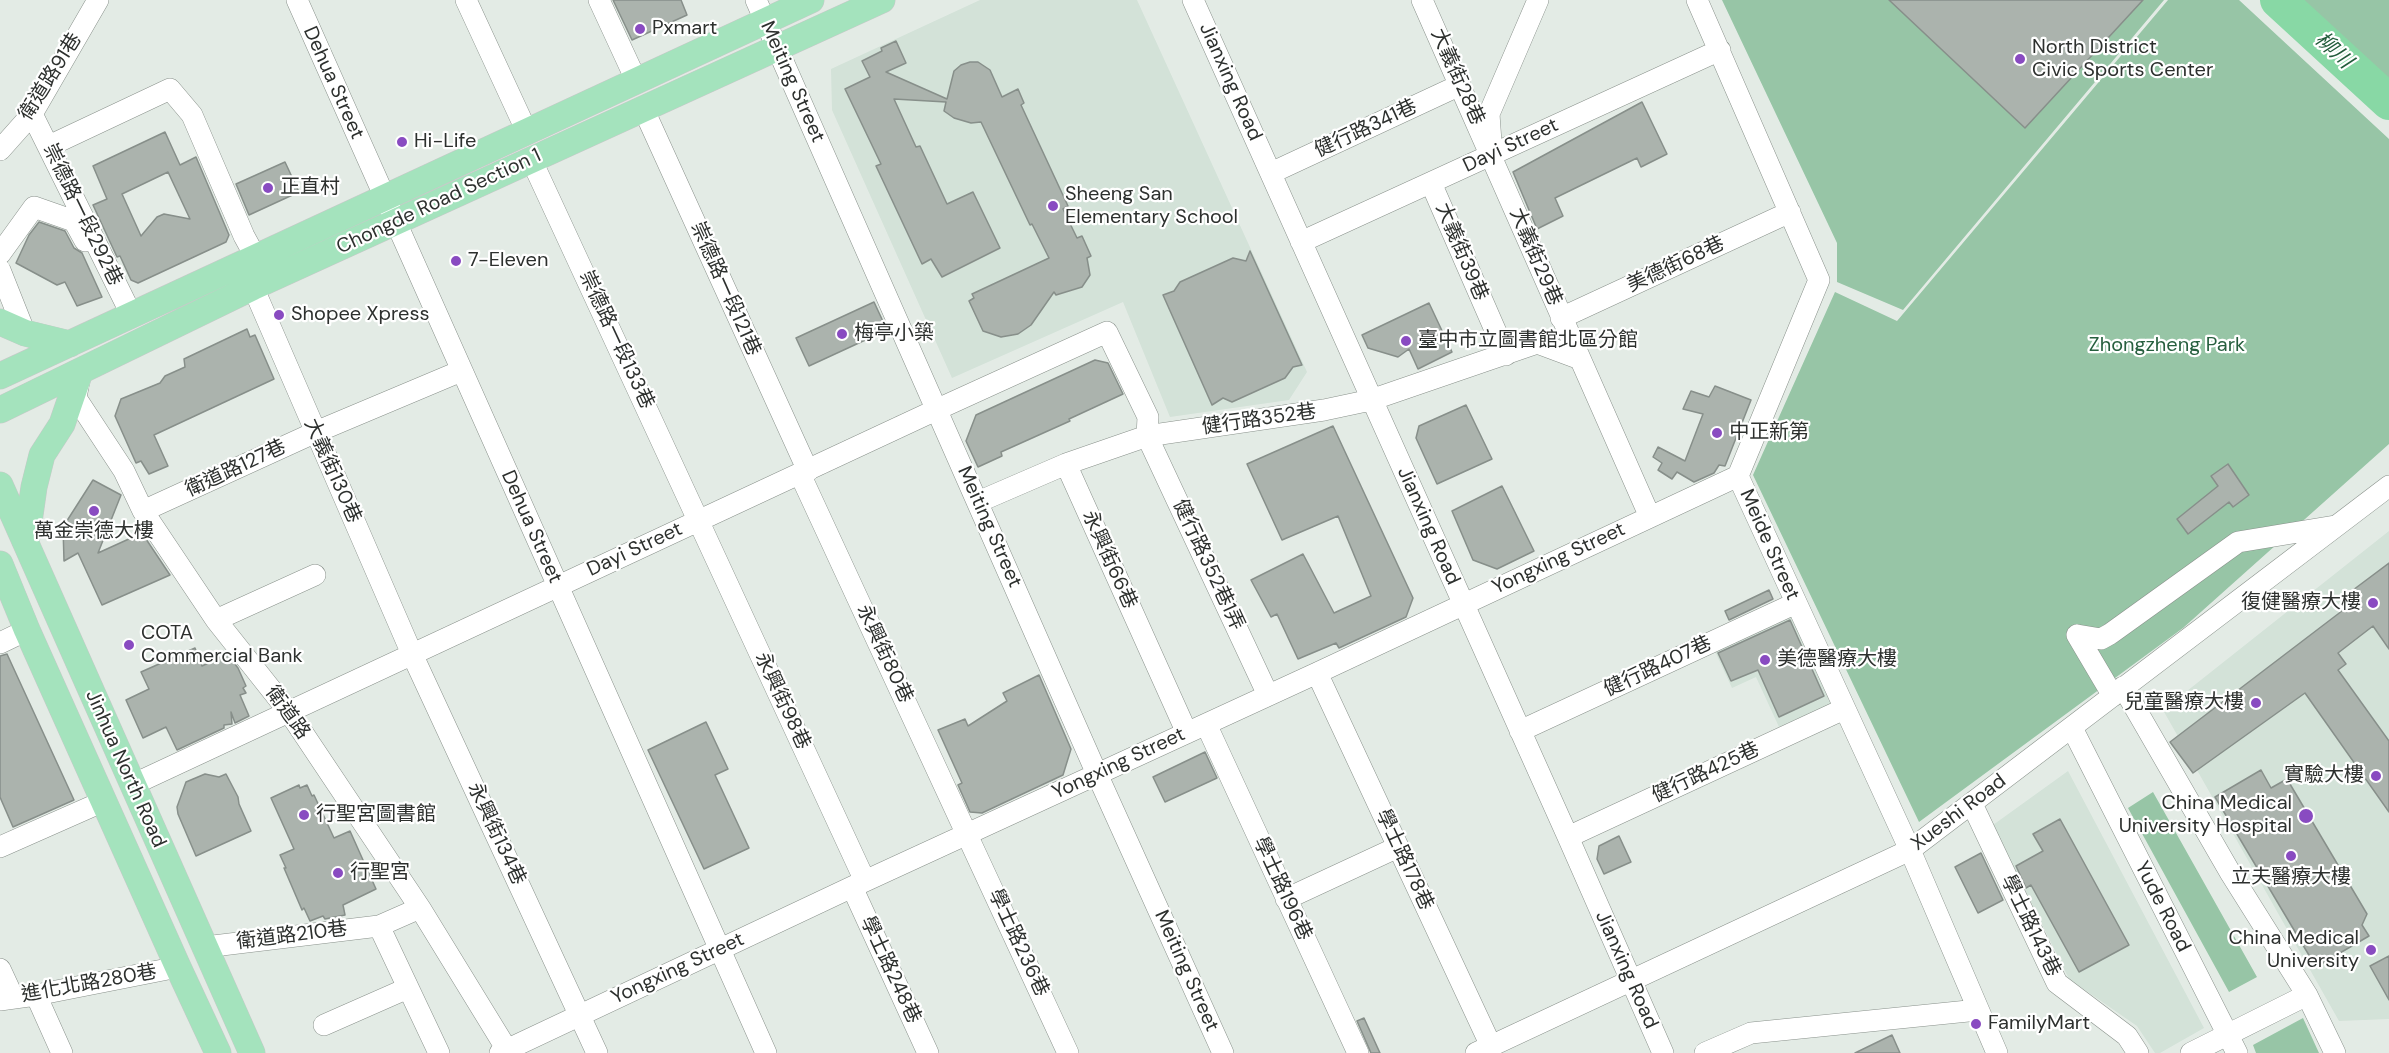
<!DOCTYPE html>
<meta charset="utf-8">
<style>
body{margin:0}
canvas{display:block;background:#e3ebe5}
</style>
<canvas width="2389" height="1053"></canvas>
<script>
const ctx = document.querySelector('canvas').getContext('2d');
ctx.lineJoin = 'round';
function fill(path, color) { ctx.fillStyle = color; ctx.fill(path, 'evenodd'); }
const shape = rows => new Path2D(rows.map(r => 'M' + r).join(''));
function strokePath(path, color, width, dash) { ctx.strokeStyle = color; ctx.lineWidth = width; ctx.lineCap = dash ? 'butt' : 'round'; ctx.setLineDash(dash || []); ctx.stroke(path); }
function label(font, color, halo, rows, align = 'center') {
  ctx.font = font + ' "DM Sans","Noto Sans TC",sans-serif'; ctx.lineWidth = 4.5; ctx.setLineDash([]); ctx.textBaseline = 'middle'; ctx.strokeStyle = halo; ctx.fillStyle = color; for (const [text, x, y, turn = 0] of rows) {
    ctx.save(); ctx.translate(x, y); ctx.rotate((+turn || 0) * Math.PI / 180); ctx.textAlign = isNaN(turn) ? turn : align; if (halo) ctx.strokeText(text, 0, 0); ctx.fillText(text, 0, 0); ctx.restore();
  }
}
const built = shape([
 [980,0,1137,0,1307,372,1289,400,1170,417,1123,302,952,378,832,110,831,69],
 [2389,531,2389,1019,2339,1021,2163,710],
 [1791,612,1833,703,1779,727,1756,677,1732,688,1713,647],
 [2068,771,2204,1028,2160,1053,2155,1053,2137,1026,2069,979,1993,825]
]);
const green = shape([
 [1722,0,2164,0,1903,310,1837,282,1837,243],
 [2168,0,2239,0,2389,139,2389,444,2183,628,1919,822,1753,475,1835,292,1897,321],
 [2299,0,2389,0,2389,83],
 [2153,792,2257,977,2229,992,2128,808],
 [2303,1018,2319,1053,2256,1053,2253,1045]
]);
const river = shape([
 [2278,0,2389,102]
]);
const building = shape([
 [613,0,681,0,687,15,632,40,613,0],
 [1889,0,2143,0,2025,128,1889,0],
 [896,41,906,63,886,72,947,99,954,71,961,65,970,62,978,62,990,70,1002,97,1018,89,1024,103,1021,105,1068,206,1063,209,1077,238,1082,236,1091,256,1087,258,1090,275,1082,287,1056,295,1054,292,1031,325,1018,334,1001,337,983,331,969,301,974,298,972,294,1049,258,1032,224,1030,225,981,122,971,123,954,118,944,111,946,102,894,99,916,147,920,146,947,204,973,192,1000,248,942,277,931,259,922,264,876,166,881,164,845,89,870,77,862,61,882,51,881,48,896,41],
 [1642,102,1667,154,1641,167,1637,158,1555,198,1563,216,1537,229,1513,172,1642,102],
 [165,132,180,165,196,157,229,235,226,242,138,283,131,280,120,256,117,257,93,205,107,199,93,166,165,132],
 [168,172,190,219,164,214,157,217,141,236,122,194,168,172],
 [285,162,299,192,249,215,236,184,285,162],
 [39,222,65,231,74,248,82,253,102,297,77,306,65,282,57,285,16,263,29,235,39,222],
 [1250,251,1302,365,1293,367,1285,378,1232,402,1223,398,1212,405,1163,295,1174,291,1180,282,1233,258,1246,261,1250,251],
 [874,302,887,330,809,366,796,338,874,302],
 [1429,303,1452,352,1418,369,1409,349,1398,357,1368,348,1362,335,1429,303],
 [247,329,250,337,255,335,274,379,154,435,168,466,149,474,141,461,136,463,115,416,121,399,160,383,165,376,185,367,184,359,247,329],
 [1095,360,1108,363,1123,394,1069,419,1070,421,1001,452,1002,456,978,467,966,441,976,415,1095,360],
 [1715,386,1751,400,1725,466,1719,465,1714,473,1694,482,1677,472,1672,479,1658,470,1662,463,1653,457,1658,447,1685,461,1703,414,1683,409,1691,391,1709,397,1715,386],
 [1466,405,1492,459,1437,484,1416,438,1419,426,1466,405],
 [1333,426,1413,598,1406,617,1339,648,1336,643,1298,659,1277,614,1271,617,1251,580,1303,554,1334,613,1371,596,1338,516,1282,540,1247,464,1333,426],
 [2228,464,2249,495,2233,507,2229,502,2188,534,2177,519,2218,486,2211,476,2228,464],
 [93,480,121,495,98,553,142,533,170,575,102,605,78,553,64,561,63,527,93,480],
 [1502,486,1534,551,1497,569,1473,560,1452,511,1502,486],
 [2389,563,2389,649,2373,626,2338,653,2346,664,2338,670,2389,741,2389,812,2305,693,2193,773,2170,742,2355,601,2349,593,2389,563],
 [1769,590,1773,599,1729,620,1725,611,1769,590],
 [1790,620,1824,696,1779,717,1758,670,1731,681,1718,653,1790,620],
 [195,648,202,666,227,654,238,668,246,686,243,688,246,693,240,695,249,716,235,723,231,712,232,724,224,725,224,728,177,750,166,727,143,738,126,700,149,689,141,672,195,648],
 [7,654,74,800,13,827,0,797,0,656,7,654],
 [1039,675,1071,749,1063,775,982,813,970,812,958,785,962,783,938,730,965,719,968,726,1007,701,1003,693,1039,675],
 [706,722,728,769,715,775,749,848,704,869,648,750,706,722],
 [1205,752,1217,778,1165,802,1153,777,1205,752],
 [2261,770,2271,788,2287,779,2367,914,2362,925,2369,936,2316,967,2215,797,2261,770],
 [205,774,219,777,226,774,238,797,239,804,251,831,196,856,178,814,177,807,186,782,205,774],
 [299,785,300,788,307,785,312,796,314,795,334,838,350,831,376,889,343,905,345,915,325,919,323,916,310,921,304,908,302,910,284,868,286,868,280,855,294,849,271,798,299,785],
 [2060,819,2129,945,2079,972,2031,885,2026,888,2016,866,2043,851,2033,834,2060,819],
 [1619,836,1631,862,1604,874,1597,859,1599,846,1619,836],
 [1981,853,2003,900,1978,913,1955,867,1981,853],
 [2389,956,2389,1000,2370,966,2389,956],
 [1364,1018,1380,1053,1371,1053,1357,1021,1364,1018],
 [1892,1035,1900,1053,1855,1053,1892,1035]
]);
const minor = shape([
 [297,0,766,1053],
 [466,0,527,132],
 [599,0,636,80],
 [756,0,1097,774,1223,1053],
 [1193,0,1568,837,1663,1053],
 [1422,0,1650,517],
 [1697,0,1819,280,1738,476,1910,850,1997,1053],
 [643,108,808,471],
 [32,114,132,316],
 [1491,142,1489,114,1538,0],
 [49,146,170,89,192,115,244,236,256,258],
 [0,150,32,114,98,0],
 [531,159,865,881],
 [1271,173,1460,85],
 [1431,183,1506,355],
 [1301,242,1720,50],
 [0,254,34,207,74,221,85,241],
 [0,270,25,333],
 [253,287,412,654,597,1053],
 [1561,318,1790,212],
 [79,381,76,398,124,471,143,511,216,620,289,712,420,908,509,1053],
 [800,474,1068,1053],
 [978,502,1066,464],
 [143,511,316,432,461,371],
 [216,620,315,575],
 [2077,635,2101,639,2110,634,2238,542,2335,526],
 [2077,635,2113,696],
 [0,643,27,630],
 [1317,673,1491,1046],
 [2123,687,2231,874,2307,995,2335,1053],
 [1206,724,1358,1053],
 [2072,728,2237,1053],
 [1520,731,1796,603],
 [1187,733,1066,464,1147,436,1324,410,1371,400,1537,343,1580,359],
 [132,785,938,409,1107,332,1148,417,1147,436,1268,695],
 [1972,804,2057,983,2127,1036,2138,1053],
 [1568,837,1844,709],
 [0,847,104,801],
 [852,887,928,1053],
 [1286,899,1398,847],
 [379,926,439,1053],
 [205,947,379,926,420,908],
 [0,969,13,997],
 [36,995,62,1053],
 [0,1000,36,995,178,967],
 [324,1025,408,988],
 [500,1053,852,887,1317,673,1738,476],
 [1476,1053,1910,850,2389,486],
 [1705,1053,1751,1033,1978,1010],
 [2191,1053,2307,995]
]);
const major = shape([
 [0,322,25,333,70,344],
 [0,376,811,0],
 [0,410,253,287,882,0],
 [0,485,252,1053],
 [26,543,34,487,42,455,62,424,80,372],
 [0,564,27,630,178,967,218,1053]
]);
const markers = [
 [640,29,6,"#894bc1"],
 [2020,59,6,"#894bc1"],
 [402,142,6,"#894bc1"],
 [268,188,6,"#894bc1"],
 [1053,206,6,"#894bc1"],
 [456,261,6,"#894bc1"],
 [279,315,6,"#894bc1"],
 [842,334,6,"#894bc1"],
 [1406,341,6,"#894bc1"],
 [1717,433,6,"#894bc1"],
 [94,511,6,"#894bc1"],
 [2373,603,6,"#894bc1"],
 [129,645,6,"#894bc1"],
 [1765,660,6,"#894bc1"],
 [2256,703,6,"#894bc1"],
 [2376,776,6,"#894bc1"],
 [304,815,6,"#894bc1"],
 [2306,816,8,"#894bc1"],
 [2291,856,6,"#894bc1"],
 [338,873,6,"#894bc1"],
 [2371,950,6,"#894bc1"],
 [1976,1024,6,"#894bc1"]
];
const poiNames = [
 ["Pxmart",652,29],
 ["North District",2032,48],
 ["Civic Sports Center",2032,71],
 ["Hi-Life",414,142],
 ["正直村",280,188],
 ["Sheeng San",1065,195],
 ["Elementary School",1065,218],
 ["7-Eleven",468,261],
 ["Shopee Xpress",291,315],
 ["梅亭小築",854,334],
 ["臺中市立圖書館北區分館",1418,341],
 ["中正新第",1729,433],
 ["萬金崇德大樓",94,532,"center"],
 ["復健醫療大樓",2361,603,"right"],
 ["COTA",141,634],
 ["Commercial Bank",141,657],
 ["美德醫療大樓",1777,660],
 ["兒童醫療大樓",2244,703,"right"],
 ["實驗大樓",2364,776,"right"],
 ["China Medical",2292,804,"right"],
 ["University Hospital",2292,827,"right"],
 ["行聖宮圖書館",316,815],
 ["行聖宮",350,873],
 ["立夫醫療大樓",2291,878,"center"],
 ["China Medical",2359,939,"right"],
 ["University",2359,962,"right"],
 ["FamilyMart",1988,1024]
];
const streetNames = [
 ["衛道路91巷",51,77,-58],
 ["大義街28巷",1457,77,66],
 ["Meiting Street",792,82,66],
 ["Jianxing Road",1230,82,66],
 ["Dehua Street",333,83,66],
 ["健行路341巷",1366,129,-25],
 ["Dayi Street",1511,146,-25],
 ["Chongde Road Section 1",439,202,-25],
 ["崇德路一段292巷",82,215,64],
 ["大義街39巷",1461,252,67],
 ["大義街29巷",1535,257,67],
 ["美德街68巷",1676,265,-25],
 ["崇德路一段121巷",725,289,66],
 ["崇德路一段133巷",616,340,65],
 ["健行路352巷",1259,420,-8],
 ["衛道路127巷",236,469,-25],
 ["大義街130巷",332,471,66],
 ["Jianxing Road",1428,526,66],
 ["Dehua Street",531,527,66],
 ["Meiting Street",989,527,66],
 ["Meide Street",1769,545,66],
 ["Dayi Street",635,550,-25],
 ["Yongxing Street",1559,559,-25],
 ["永興街66巷",1109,560,66],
 ["健行路352巷1弄",1208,565,65],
 ["永興街80巷",884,654,65],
 ["健行路407巷",1658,667,-25],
 ["永興街98巷",782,701,65],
 ["衛道路",287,713,54],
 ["Yongxing Street",1119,764,-25],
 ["Jinhua North Road",125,769,66],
 ["健行路425巷",1706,773,-25],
 ["Xueshi Road",1959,813,-37],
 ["永興街134巷",496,834,65],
 ["學士路178巷",1404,860,65],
 ["學士路196巷",1282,889,65],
 ["Yude Road",2162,907,63],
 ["學士路143巷",2030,926,64],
 ["衛道路210巷",292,936,-7],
 ["學士路236巷",1018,943,65],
 ["Yongxing Street",678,969,-25],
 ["學士路248巷",890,970,65],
 ["Jianxing Road",1626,970,66],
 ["Meiting Street",1186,971,66],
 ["進化北路280巷",89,984,-10]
];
const parkNames = [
 ["Zhongzheng Park",2167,346]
];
const waterNames = [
 ["柳川",2333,51,43]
];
fill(built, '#d3e2d8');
fill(green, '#97c5a6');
strokePath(river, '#88d8a5', 36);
fill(building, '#abb3ad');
strokePath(building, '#878f8a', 1.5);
strokePath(minor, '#89918b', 22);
strokePath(major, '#c8c9c9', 27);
strokePath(minor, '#fff', 21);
strokePath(major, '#a4e3bd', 26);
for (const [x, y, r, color] of markers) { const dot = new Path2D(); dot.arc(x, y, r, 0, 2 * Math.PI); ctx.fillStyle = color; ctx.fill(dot); strokePath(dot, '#fff', 2); }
label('20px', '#2d302e', '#fff', poiNames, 'left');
label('20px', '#2d302e', '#fff', streetNames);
label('20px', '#265f3e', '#fff', parkNames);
label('italic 21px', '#225c3b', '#fff', waterNames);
</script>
